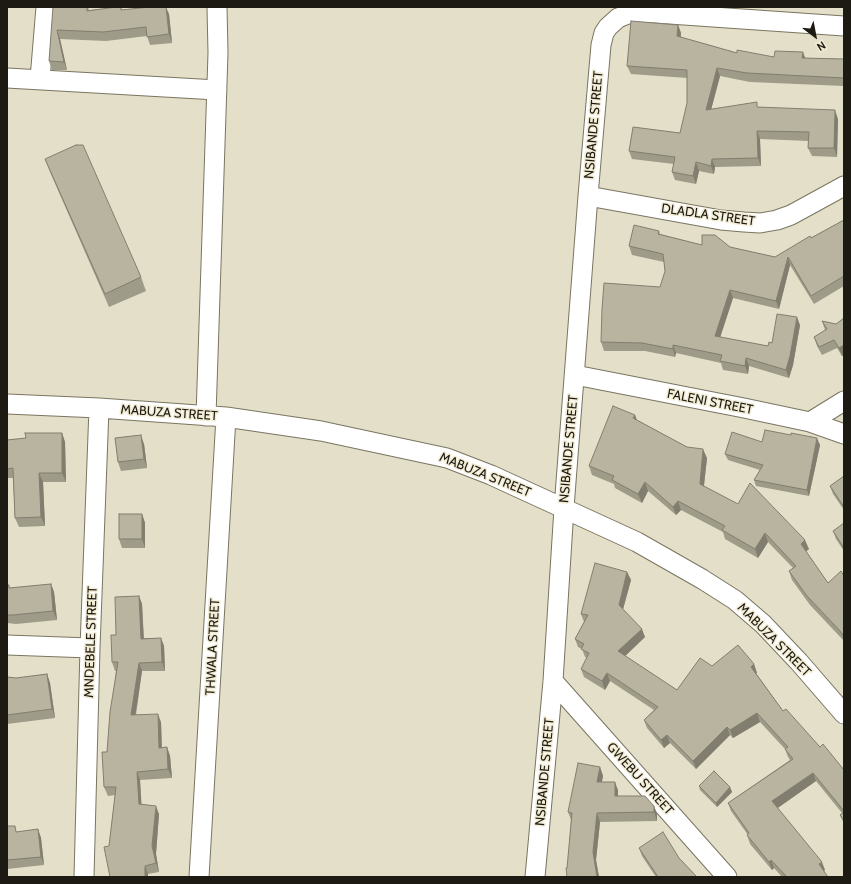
<!DOCTYPE html>
<style>
body{margin:0}
#map{position:relative;width:851px;height:884px;overflow:hidden;background:#e4dfc8;font-family:Cabin,sans-serif}
canvas{display:block}
.frame{position:absolute;inset:0;border:8px solid #1d1a13;pointer-events:none}
.north{position:absolute;left:795px;top:16px;width:40px;height:40px;-webkit-text-stroke:3px #f2ecd5;paint-order:stroke;rotate:148deg;font-size:11px;font-weight:700;line-height:16px;text-align:center;color:#1d1a13}
.north::after{content:'';display:block;margin:auto;width:14px;height:18px;background:#1d1a13;clip-path:polygon(50% 0,100% 100%,50% 72%,0 100%)}
</style>
<div id="map">
<canvas width="851" height="884"></canvas>
<div class="frame"></div>
<div class="north">N</div>
</div>
<script>
const ctx = document.querySelector('canvas').getContext('2d');
ctx.lineJoin = 'round';
const shape = rows => new Path2D(rows.map(r => 'M' + r).join(''));
function strokePath(path, color, width, dash) { ctx.strokeStyle = color; ctx.lineWidth = width; ctx.lineCap = dash ? 'butt' : 'round'; ctx.setLineDash(dash || []); ctx.stroke(path); }
function fill(path, color) { ctx.fillStyle = color; ctx.fill(path, 'evenodd'); }
function label(font, color, halo, rows, align = 'center') {
  ctx.font = font + ' Cabin,sans-serif'; ctx.lineWidth = 3; ctx.setLineDash([]); ctx.textBaseline = 'middle'; ctx.strokeStyle = halo; ctx.fillStyle = color; for (const [text, x, y, turn = 0] of rows) {
    ctx.save(); ctx.translate(x, y); ctx.rotate((+turn || 0) * Math.PI / 180); ctx.textAlign = isNaN(turn) ? turn : align; if (halo) ctx.strokeText(text, 0, 0); ctx.fillText(text, 0, 0); ctx.restore();
  }
}
const street = shape([
 [7,78,217,90],
 [40,79,46,7],
 [588,196,721,220,744,222,760,223,777,220,791,215,844,186],
 [575,375,744,408,810,422,844,434],
 [7,404,99,408,226,417,321,431,447,458,491,475,637,542,702,579,735,600,763,624,799,662,844,714],
 [206,416,218,53,217,7],
 [810,422,844,401],
 [7,645,90,648],
 [553,681,727,877],
 [84,877,90,648,99,408],
 [199,877,226,417],
 [535,877,553,681,564,508,588,196,601,45,604,33,608,27,618,18,633,12,655,13,844,26]
]);
const wall = shape([
 [53,7,88,7,89,10,121,7,122,10,169,14,172,43,150,45,147,36,106,41,60,39,67,70,52,70,49,61],
 [678,25,681,33,681,37,737,53,774,57,844,59,844,86,750,82,720,76,711,109,759,107,838,119,837,157,812,156,808,148,809,141,760,139,761,166,715,167,714,174,699,171,696,184,675,180,672,172,674,164,632,159,629,151,680,133,687,103,687,78,631,74,627,66],
 [45,159,141,277,146,291,109,307,50,172],
 [844,220,844,286,814,304,790,265,779,309,733,298,720,337,768,346,772,343,800,325,793,365,789,378,749,366,748,374,723,370,721,363,676,353,675,357,645,351,604,351,601,342,660,287,665,271,664,262,632,255,629,246,659,231,660,234,702,245,730,247,775,257],
 [844,318,844,355,842,356,837,348,822,355,817,346,814,337,825,330,822,321,836,324],
 [635,415,637,420,707,458,704,486,809,549,806,551,828,583,844,576,844,641,810,605,792,580,789,571,793,568,768,542,758,558,725,539,723,532,681,510,676,515,648,491,642,503,615,488,614,484,592,475,589,466],
 [62,433,65,442,66,482,43,482,45,526,19,527,15,518,13,478,7,478,7,440,26,438],
 [762,442,820,445,809,496,756,486,754,480,760,470,728,460,725,454],
 [144,444,147,468,121,471,118,462],
 [844,476,844,510,833,494,830,486],
 [142,514,145,523,145,548,122,548,119,539],
 [844,523,844,551,836,539,833,531],
 [627,572,631,580,623,609,645,637,625,656,677,690,712,666,754,664,757,673,756,673,783,711,844,770,844,824,840,815,842,813,816,781,777,808,825,870,824,871,828,877,782,877,774,868,772,870,750,844,747,835,748,835,731,811,728,803,790,760,788,757,785,749,760,722,733,738,730,735,696,769,670,743,664,748,647,728,644,720,654,710,610,681,605,690,584,677,581,669,587,658,585,657,582,649,578,647,575,639,584,622,581,614],
 [51,584,54,592,57,620,16,624,7,623,7,585,10,588],
 [139,596,142,604,144,638,161,638,164,646,165,671,142,671,136,715,161,722,162,748,167,747,170,756,172,778,140,780,141,804,159,814,156,854,159,872,148,874,109,846,115,795,108,796,104,787,107,752,116,671,115,671,112,662,116,635],
 [47,674,50,683,55,718,7,724,7,677,16,678],
 [600,767,603,776,602,782,618,790,618,796,654,806,657,814,657,821,600,822,596,860,599,877,567,877,571,820,568,812],
 [699,786,730,787,732,792,717,807,700,790],
 [7,826,17,832,38,829,41,838,44,865,7,869],
 [639,848,679,858,697,877,656,877,642,856]
]);
const shadedWall = shape([
 [166,7,169,14,172,43,169,34],
 [678,25,681,33,680,44,677,36],
 [57,30,60,39,67,70,64,62],
 [803,52,806,60,802,58],
 [717,68,720,76,709,118,706,110],
 [835,110,838,119,837,157,834,148],
 [757,131,760,139,761,166,758,158],
 [712,159,715,167,714,174,711,166],
 [696,162,699,171,696,184,693,176],
 [788,257,790,265,779,309,776,301],
 [730,290,733,298,718,344,715,336],
 [797,317,800,325,793,365,789,378,786,370],
 [673,345,676,353,675,357,673,349],
 [844,345,844,355,842,356,839,348],
 [746,358,749,366,748,374,745,366],
 [635,415,638,424,633,418],
 [62,433,65,442,66,482,62,473],
 [141,435,144,444,147,468,144,459],
 [817,438,820,445,809,496,807,490],
 [703,449,707,458,703,493,700,484],
 [39,473,43,482,45,526,41,517],
 [645,482,648,491,642,503,638,494],
 [678,501,681,510,676,515,673,507],
 [142,514,145,523,145,548,142,539],
 [765,533,768,542,758,558,755,549],
 [805,540,809,549,804,553,801,544],
 [627,572,631,580,622,613,619,605],
 [51,584,54,592,57,620,53,611],
 [139,596,142,604,144,647,141,639],
 [642,629,645,637,621,660,618,651],
 [161,638,164,646,165,671,162,662],
 [139,663,142,671,134,724,131,715],
 [754,664,757,673,754,675,751,667],
 [607,673,610,681,605,690,602,681],
 [47,674,50,683,55,718,52,709],
 [757,713,760,722,733,738,730,730],
 [158,714,161,722,162,756,159,748],
 [727,727,730,735,696,769,693,761],
 [667,735,670,743,664,748,661,740],
 [167,747,170,756,172,778,168,769],
 [600,767,603,776,600,790,597,782],
 [137,772,140,780,142,812,139,804],
 [813,773,816,781,775,810,772,801],
 [615,782,618,790,618,805,615,796],
 [730,787,732,792,717,807,716,803],
 [156,806,159,814,156,854,159,872,156,863,152,846],
 [654,806,657,814,657,821,654,812],
 [597,813,600,822,596,860,599,877,597,877,593,852],
 [38,829,41,838,44,865,41,857],
 [771,860,774,868,772,870,769,862],
 [822,862,825,870,822,872,819,864],
 [145,866,148,874,148,877,145,877]
]);
const building = shape([
 [53,7,87,7,87,11,116,7,121,7,121,10,150,7,166,7,169,34,147,37,146,27,103,32,57,30,64,62,49,61,53,7],
 [631,21,678,25,677,36,737,53,737,50,774,57,775,51,803,52,802,58,844,59,844,78,747,73,717,68,706,110,757,102,757,107,835,110,834,148,808,148,809,132,757,131,758,158,712,159,711,166,696,162,693,176,672,172,675,157,629,151,633,127,680,133,687,103,687,70,627,66,631,21],
 [76,145,83,145,141,277,105,294,45,159,76,145],
 [844,220,844,276,811,296,788,257,776,301,730,290,715,336,768,346,769,342,772,343,777,314,797,317,790,356,786,370,746,358,745,366,720,361,722,355,673,345,673,349,642,343,601,342,602,309,604,283,660,287,665,271,663,254,629,246,634,225,659,231,658,234,702,245,702,235,715,235,730,247,775,257,810,236,811,238,844,220],
 [844,318,844,345,839,348,834,340,819,347,814,337,827,329,822,321,836,324,844,318],
 [613,406,635,415,633,418,687,447,703,449,700,484,738,504,750,483,805,540,801,544,828,583,841,571,844,576,844,637,841,632,807,596,789,571,796,566,765,533,755,549,722,530,725,526,678,501,673,507,645,482,638,494,612,480,614,476,589,466,613,406],
 [765,430,791,435,791,433,817,438,807,490,754,480,763,465,725,454,732,432,762,442,765,430],
 [25,433,62,433,62,473,39,473,41,517,15,518,13,468,7,469,7,440,26,438,25,433],
 [141,435,144,459,118,462,115,438,141,435],
 [844,476,844,507,830,486,844,476],
 [119,514,142,514,142,539,119,539,119,514],
 [844,523,844,548,833,531,844,523],
 [595,563,627,572,619,605,642,629,618,651,677,690,700,658,712,666,738,645,754,664,751,667,783,711,786,709,820,747,823,744,844,770,844,811,813,773,772,801,822,862,819,864,828,877,787,877,771,860,769,862,747,835,749,833,728,803,793,759,785,749,788,747,757,713,730,730,727,727,693,761,667,735,661,740,644,720,658,707,607,673,602,681,581,669,589,653,581,649,584,644,575,639,588,615,581,614,595,563],
 [51,584,53,611,13,615,7,615,7,585,9,585,9,588,51,584],
 [139,596,141,639,161,638,162,662,139,663,131,715,158,714,159,748,167,747,168,769,137,772,139,804,156,806,152,846,156,863,145,866,145,877,110,877,104,847,109,846,116,787,104,787,102,752,107,752,110,712,118,662,112,662,111,635,116,635,115,597,139,596],
 [47,674,52,709,7,715,7,677,16,678,47,674],
 [578,763,600,767,597,782,615,782,615,796,645,796,654,806,654,812,597,813,593,852,597,877,567,877,566,868,567,868,572,813,568,812,578,763],
 [714,771,730,787,716,803,699,786,714,771],
 [844,812,844,820,840,815,844,812],
 [7,826,15,826,16,832,38,829,41,857,7,860,7,826],
 [663,832,679,858,697,877,658,877,639,848,663,832]
]);
const streetNames = [
 ["NSIBANDE STREET",594,125,-85],
 ["DLADLA STREET",708,215,8],
 ["FALENI STREET",710,402,11],
 ["MABUZA STREET",169,413,4],
 ["NSIBANDE STREET",569,449,-85],
 ["MABUZA STREET",485,475,22],
 ["MABUZA STREET",774,640,45],
 ["MNDEBELE STREET",91,642,-88],
 ["THWALA STREET",213,647,-87],
 ["NSIBANDE STREET",545,772,-85],
 ["GWEBU STREET",640,779,48]
];
strokePath(street, '#7a7561', 21);
strokePath(street, '#fff', 19);
fill(wall, '#9f9b89');
fill(shadedWall, '#827e6f');
fill(building, '#b9b49f');
strokePath(building, '#827e6f', 1);
label('13px', '#1d1a13', '#f2ecd5', streetNames);
</script>
